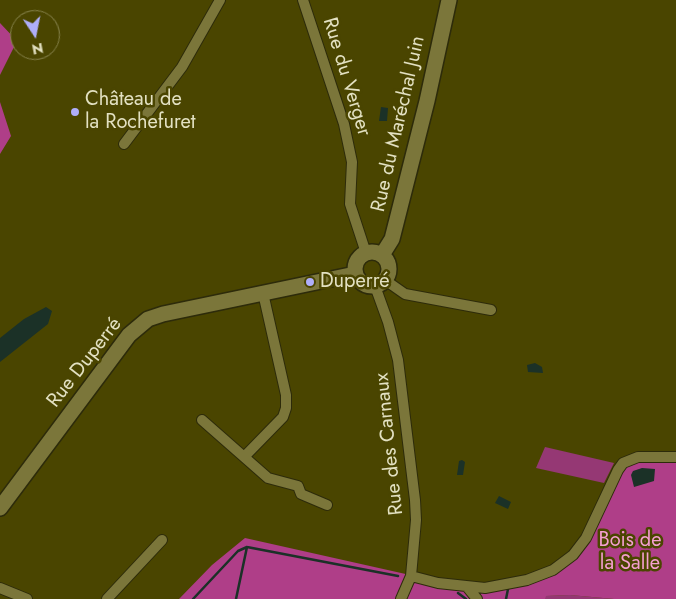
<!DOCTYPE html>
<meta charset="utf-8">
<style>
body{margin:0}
#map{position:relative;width:676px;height:599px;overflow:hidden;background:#4a4500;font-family:Jost,sans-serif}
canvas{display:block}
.north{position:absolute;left:10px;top:10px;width:50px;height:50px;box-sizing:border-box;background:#4a4500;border:1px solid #87834e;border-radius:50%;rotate:169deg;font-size:14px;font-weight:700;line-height:20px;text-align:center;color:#e3e1c2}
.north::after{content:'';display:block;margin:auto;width:18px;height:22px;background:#afaefa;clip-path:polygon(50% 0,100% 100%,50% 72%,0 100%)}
</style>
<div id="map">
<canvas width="676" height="599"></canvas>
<div class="north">N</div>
</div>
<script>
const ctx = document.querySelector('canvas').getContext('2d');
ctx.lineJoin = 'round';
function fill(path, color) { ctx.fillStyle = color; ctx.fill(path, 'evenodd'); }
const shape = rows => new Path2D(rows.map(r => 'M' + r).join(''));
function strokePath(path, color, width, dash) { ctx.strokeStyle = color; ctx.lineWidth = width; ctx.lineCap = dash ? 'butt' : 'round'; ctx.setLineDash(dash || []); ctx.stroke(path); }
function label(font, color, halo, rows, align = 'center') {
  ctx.font = font + ' Jost,sans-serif'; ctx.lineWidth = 5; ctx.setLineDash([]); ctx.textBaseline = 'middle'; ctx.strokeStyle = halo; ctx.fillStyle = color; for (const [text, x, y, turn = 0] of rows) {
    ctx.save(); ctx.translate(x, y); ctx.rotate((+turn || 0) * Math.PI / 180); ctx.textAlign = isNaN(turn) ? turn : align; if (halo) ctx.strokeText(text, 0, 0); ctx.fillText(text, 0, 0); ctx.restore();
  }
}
const green = shape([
 [545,447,614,463,604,483,536,468],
 [570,595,614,599,545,599,545,596]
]);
const forest = shape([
 [0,23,17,41,0,75],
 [0,102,11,136,0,154],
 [630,459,676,463,676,599,614,599,570,595,546,596,545,599,179,599,212,565,245,538,468,588,516,583,573,555]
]);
const water = shape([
 [381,107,388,108,387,121,379,121],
 [46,307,52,311,48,324,0,362,0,338,24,319],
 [535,363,542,367,543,373,528,372,527,365],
 [462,460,465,462,463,475,457,475,459,461],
 [642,468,655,469,654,481,634,487,631,475,633,471],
 [499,496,511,502,508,509,495,503]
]);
const stream = shape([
 [458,593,466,599],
 [193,599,238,551,247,547,398,576],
 [236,599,247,547],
 [506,599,508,589]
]);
const street = shape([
 [303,0,344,124,352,162,350,204,366,253],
 [124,144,182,67,220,0],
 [385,280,405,294,491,310],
 [375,286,388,322,398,360,415,500,416,520,411,576,401,599],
 [202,420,268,478,298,486,301,494,327,505],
 [244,457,283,417,286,408,286,395,263,293],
 [411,576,438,583,485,588,527,580,553,570,573,555,586,538,618,470,623,463,638,457,676,457],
 [0,588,27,599],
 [468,588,477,599],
 [107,599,162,540]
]);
const secondary = shape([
 '355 269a17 17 0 1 1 34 0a17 17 0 1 1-34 0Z',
 [382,255,392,239,427,101,449,0],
 [0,508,129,335,148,319,163,314,355,274]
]);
const markers = [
 [75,112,5,"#afaefa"],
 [310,282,5,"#afaefa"]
];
const streetNames = [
 ["Rue du Verger",346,77,73],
 ["Rue du Maréchal Juin",399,124,-77],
 ["Rue Duperré",85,363,-52],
 ["Rue des Carnaux",390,444,-96]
];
const poiNames = [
 ["Château de",85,100],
 ["la Rochefuret",85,123],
 ["Duperré",320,282]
];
const parkNames = [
 ["Bois de",630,541],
 ["la Salle",630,564]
];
fill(green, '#953874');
fill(forest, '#af3e88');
fill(water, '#1b3127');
strokePath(stream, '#1b3127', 2.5);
strokePath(street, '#2d2b0a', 12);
strokePath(secondary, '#2d2b0a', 18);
strokePath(street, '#7b763a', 10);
strokePath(secondary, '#7b763a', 15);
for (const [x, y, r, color] of markers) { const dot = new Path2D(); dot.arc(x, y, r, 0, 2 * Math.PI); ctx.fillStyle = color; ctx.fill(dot); strokePath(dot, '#4a4500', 2); }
label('20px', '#e3e1c2', '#4a4500', streetNames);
label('20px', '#e3e1c2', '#4a4500', poiNames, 'left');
label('20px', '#f59fd1', '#4a4500', parkNames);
</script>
